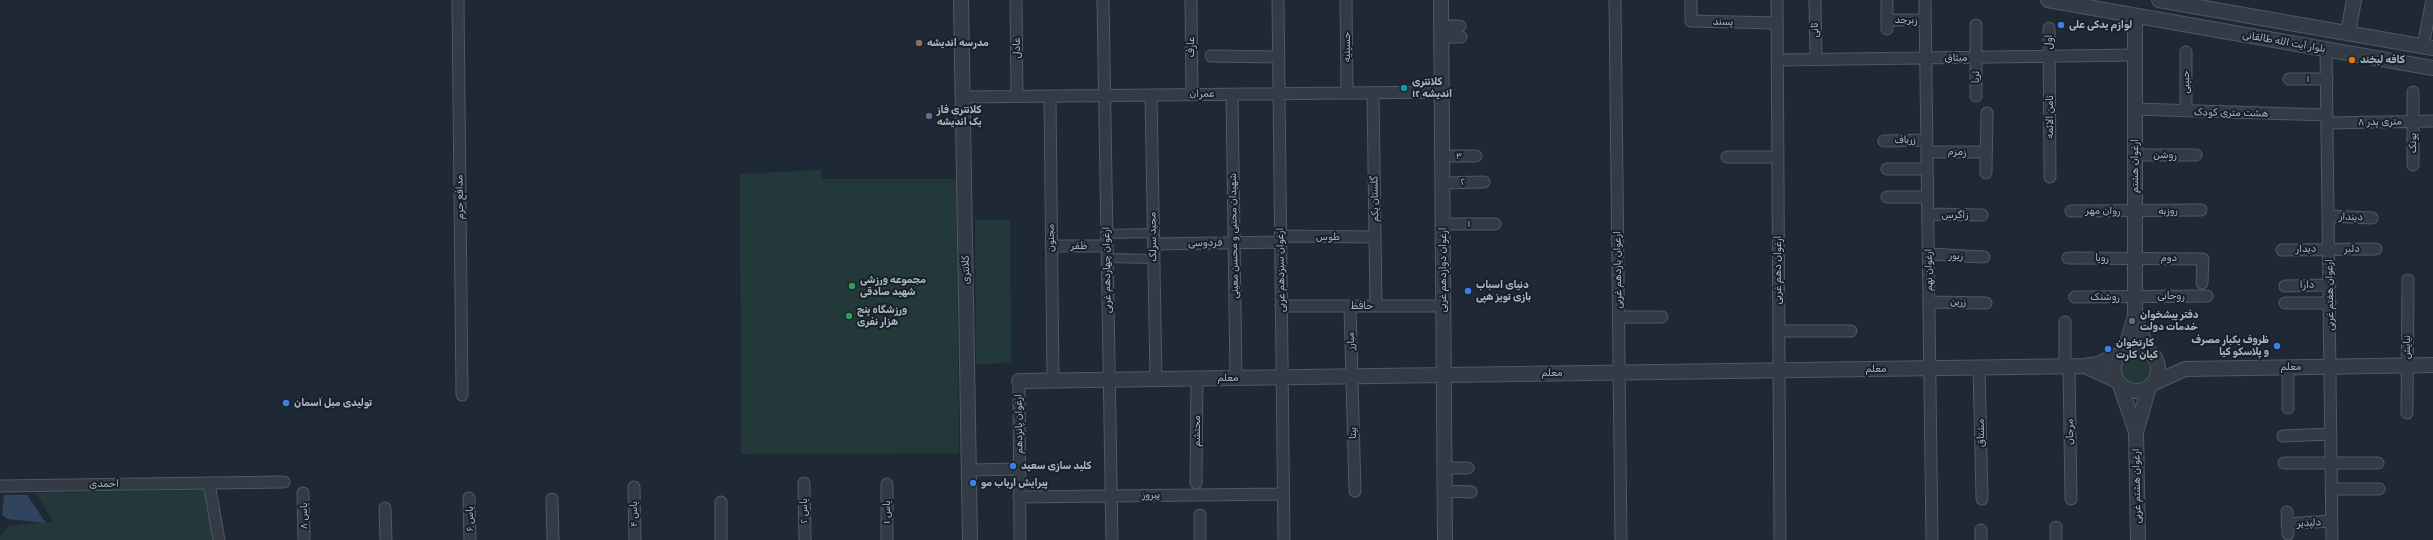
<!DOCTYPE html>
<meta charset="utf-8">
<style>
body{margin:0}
canvas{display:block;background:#1e2935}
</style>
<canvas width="2433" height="540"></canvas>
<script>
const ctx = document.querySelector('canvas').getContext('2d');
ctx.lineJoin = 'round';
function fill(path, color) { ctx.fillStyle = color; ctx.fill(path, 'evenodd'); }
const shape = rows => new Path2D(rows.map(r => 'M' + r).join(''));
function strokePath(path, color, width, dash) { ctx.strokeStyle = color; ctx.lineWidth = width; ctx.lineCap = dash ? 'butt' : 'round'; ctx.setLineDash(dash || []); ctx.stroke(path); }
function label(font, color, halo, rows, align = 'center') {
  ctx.font = font + ' Rubik,"Noto Naskh Arabic",sans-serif'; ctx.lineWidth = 4; ctx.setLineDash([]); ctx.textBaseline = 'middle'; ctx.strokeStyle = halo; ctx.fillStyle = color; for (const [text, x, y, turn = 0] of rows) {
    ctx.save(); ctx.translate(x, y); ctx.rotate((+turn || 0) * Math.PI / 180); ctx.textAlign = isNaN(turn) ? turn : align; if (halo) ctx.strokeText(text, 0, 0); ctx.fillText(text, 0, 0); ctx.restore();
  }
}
const green = shape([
 [821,170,822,179,956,179,959,453,741,454,740,174],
 [975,220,1010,220,1011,363,976,364],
 '2120 368a15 15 0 1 1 30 0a15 15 0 1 1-30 0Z',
 [204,490,213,540,0,540,0,537,9,526,53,522,36,493]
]);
const water = shape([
 [4,495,27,495,46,523,8,519,2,515]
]);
const pedestrian = shape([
 [1107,234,1153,233],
 [1107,258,1154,259]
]);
const minor = shape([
 [458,0,462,395],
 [1016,0,1017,96],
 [1103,0,1112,540],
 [1191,0,1192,95],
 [1278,0,1284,540],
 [1346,0,1347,93],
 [1615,0,1621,540],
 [1691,0,1691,21,1777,23],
 [1777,0,1780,540],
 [1815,0,1816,60],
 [1925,0,1932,540],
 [1887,3,1887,29],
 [1887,20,1925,20],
 [1441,26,1460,26],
 [2049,28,2050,177],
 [1441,37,1461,37],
 [2423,46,2432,0],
 [2326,49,2332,540],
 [1211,56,1279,57],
 [1777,60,2135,55],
 [2289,79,2327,79],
 [1373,93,1376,306],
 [1232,94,1236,378],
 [1151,95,1156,379],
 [1050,96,1053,381],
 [1976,96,1976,25],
 [963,97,1442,92],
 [2135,109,2327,115],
 [2186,111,2186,52],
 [2328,123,2433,121],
 [1884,141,1927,140],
 [1927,152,1986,152],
 [2135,155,2196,155],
 [1442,156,1476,156],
 [1727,157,1778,157],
 [2413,165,2413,92],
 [1887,169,1927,169],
 [1986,173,1987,113],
 [1442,183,1484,182],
 [1887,197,1928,197],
 [2071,211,2201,210],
 [1928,214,1982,215],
 [2329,216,2372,218],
 [1443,224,1495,224],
 [1280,236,1375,237],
 [1154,244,1281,242],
 [1051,246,1107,246],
 [2282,250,2376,249],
 [1929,254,1984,257],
 [2068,258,2203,259,2202,283],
 [2285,286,2330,285],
 [2075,297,2207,296],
 [1929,302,1986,303],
 [2285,303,2330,303],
 [1281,306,1443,306],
 [1350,306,1355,491],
 [1619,317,1662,317],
 [1779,331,1851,331],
 [2065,366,2065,322],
 [2069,366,2071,499],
 [1979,367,1982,499],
 [2288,367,2288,408],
 [1019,381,1020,540],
 [2407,413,2408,280],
 [2283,436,2331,434],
 [2284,463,2378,463],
 [1445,468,1468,468],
 [969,470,1019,469],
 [209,483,219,540],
 [804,483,805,540],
 [1196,483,1197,379],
 [0,486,284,482],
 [634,487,635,540],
 [2332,489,2379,489],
 [1445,491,1471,492],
 [303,493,304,540],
 [1019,497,1283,494],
 [469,498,470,540],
 [552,499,553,540],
 [385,508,386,540],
 [2287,512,2288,534],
 [1200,515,1200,540],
 [2287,524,2331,521],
 [2056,527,2056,540],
 [1981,530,1981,540],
 [721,540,721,502],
 [887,540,887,484]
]);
const tertiary = shape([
 [961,0,970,540],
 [1441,0,1445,540],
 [2048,0,2433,68],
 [2159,0,2433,48],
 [2348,32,2354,0],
 [2135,316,2148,351],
 '2114 369a22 22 0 1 1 44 0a22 22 0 1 1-44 0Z',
 [2125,350,2135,316,2135,16],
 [2085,366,2117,381],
 [1019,381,2085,366,2098,364,2122,353],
 [2152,384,2185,369,2433,365],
 [2120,385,2136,432,2138,540],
 [2136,432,2149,387]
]);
const markers = [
 [2061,25,4,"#3f7fe0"],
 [919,43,4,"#8d6e63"],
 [2352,60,4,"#e8710a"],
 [1404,88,4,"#0f9aa8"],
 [929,116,4,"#5c6f8a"],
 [852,286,4,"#2e9e5b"],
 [1468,291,4,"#3f7fe0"],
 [849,316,4,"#2e9e5b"],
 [2132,321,4,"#5c6f8a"],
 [2277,346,4,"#3f7fe0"],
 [2108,349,4,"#3f7fe0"],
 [286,403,4,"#3f7fe0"],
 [1013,466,4,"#3f7fe0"],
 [973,483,4,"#3f7fe0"]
];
const streetNames = [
 ["زبرجد",1906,20],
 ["پسند",1723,22,1],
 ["ثانی",1815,30,-91],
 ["اول",2049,42,-90],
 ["بلوار آیت الله طالقانی",2284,42,10],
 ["عارف",1191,47,-90],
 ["حسینیه",1347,47,-90],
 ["عادل",1017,48,-91],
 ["میثاق",1956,58,-1],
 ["ثریا",1976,77,-90],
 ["۱",2308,79],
 ["حبیبی",2186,82,-90],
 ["عمران",1202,94,-1],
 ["هشت متری کودک",2231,113,1],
 ["ثامن الائمه",2050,117,-90],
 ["۸ متری پدر",2380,122,-1],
 ["زرباف",1905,140,-2],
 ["پونک",2413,143,-90],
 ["زمزم",1957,152],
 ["روشن",2165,155],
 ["۳",1459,156],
 ["ارغوان هشتم",2135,166,-90],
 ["۲",1463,182,-1],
 ["مدافع حرم",460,197,-91],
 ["گلستان یکم",1375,199,-91],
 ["روان مهر",2103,211,1],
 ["روزبه",2168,211,-2],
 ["زاگرس",1955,215,1],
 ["دیندار",2351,217,2],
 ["۱",1469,224,-1],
 ["شهیدان مجتبی و محسن معینی",1234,236,-91],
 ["مجید سرلک",1153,237,-91],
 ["طوس",1328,237,1],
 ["مجنون",1051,238,-91],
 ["فردوسی",1205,243,-1],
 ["ظفر",1079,246],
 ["دیدار",2306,249,-1],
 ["دلبر",2352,249,-1],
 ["زیور",1956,256,3],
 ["رویا",2102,258],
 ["دوم",2169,258,1],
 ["کلانتری",966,270,-91],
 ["ارغوان چهاردهم غربی",1107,270,-91],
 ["ارغوان سیزدهم غربی",1281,270,-91],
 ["ارغوان دوازدهم غربی",1443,270,-90],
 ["ارغوان یازدهم غربی",1618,270,-91],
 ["ارغوان دهم غربی",1778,270,-90],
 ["ارغوان نهم",1929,270,-91],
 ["دارا",2307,285,-1],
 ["ارغوان هفتم غربی",2330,295,-91],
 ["روحانی",2171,296],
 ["روشنک",2105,297],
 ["زرین",1958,302,1],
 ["حافظ",1362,306],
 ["مبارز",1351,341,-91],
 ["نیایش",2407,347,-89],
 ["معلم",2291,367,-1],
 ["معلم",1876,369,-1],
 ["معلم",1552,373,-1],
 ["معلم",1228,378,-1],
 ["ارغوان پانزدهم",1019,424,-91],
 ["محتشم",1197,431,-90],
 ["مرجان",2070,432,-91],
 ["بیتا",1353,433,-91],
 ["مشتاق",1981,433,-91],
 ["احمدی",104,484,-1],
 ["ارغوان هشتم غربی",2137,486,-91],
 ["پیروز",1151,495,-1],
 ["یاس ۲",804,511,-90],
 ["یاس ۱",887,512,-90],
 ["یاس ۴",634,514,-90],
 ["یاس ۸",304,516,-90],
 ["یاس ۶",470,519,-91],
 ["دلپذیر",2309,523,-3]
];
const poiNames = [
 ["لوازم یدکی علی",2069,25],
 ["مدرسه اندیشه",927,43],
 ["کافه لبخند",2360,60],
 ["کلانتری",1412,82],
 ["۱۲ اندیشه",1412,94],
 ["کلانتری فاز",937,110],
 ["یک اندیشه",937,122],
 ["مجموعه ورزشی",860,280],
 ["شهید صادقی",860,292],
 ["دنیای اسباب",1476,285],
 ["بازی تویز هپی",1476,297],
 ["ورزشگاه پنج",857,310],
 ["هزار نفری",857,322],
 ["دفتر پیشخوان",2140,315],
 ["خدمات دولت",2140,327],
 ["ظروف یکبار مصرف",2269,340,"right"],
 ["و پلاسکو کیا",2269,352,"right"],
 ["کارتخوان",2116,343],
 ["کیان کارت",2116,355],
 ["تولیدی مبل آسمان",294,403],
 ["کلید سازی سعید",1021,466],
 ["پیرایش ارباب مو",981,483]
];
fill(green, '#233839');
fill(water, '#31445d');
strokePath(pedestrian, '#4f5864', 10);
strokePath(minor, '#4f5864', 13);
strokePath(tertiary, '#4f5864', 16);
strokePath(pedestrian, '#323b46', 8);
strokePath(minor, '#323b46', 11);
strokePath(tertiary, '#323b46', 14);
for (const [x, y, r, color] of markers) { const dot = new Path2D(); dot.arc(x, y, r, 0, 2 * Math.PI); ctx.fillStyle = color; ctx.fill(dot); strokePath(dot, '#18202a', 1.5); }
label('10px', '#abb5c3', '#18202a', streetNames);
label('bold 10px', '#abb5c3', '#18202a', poiNames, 'left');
</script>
